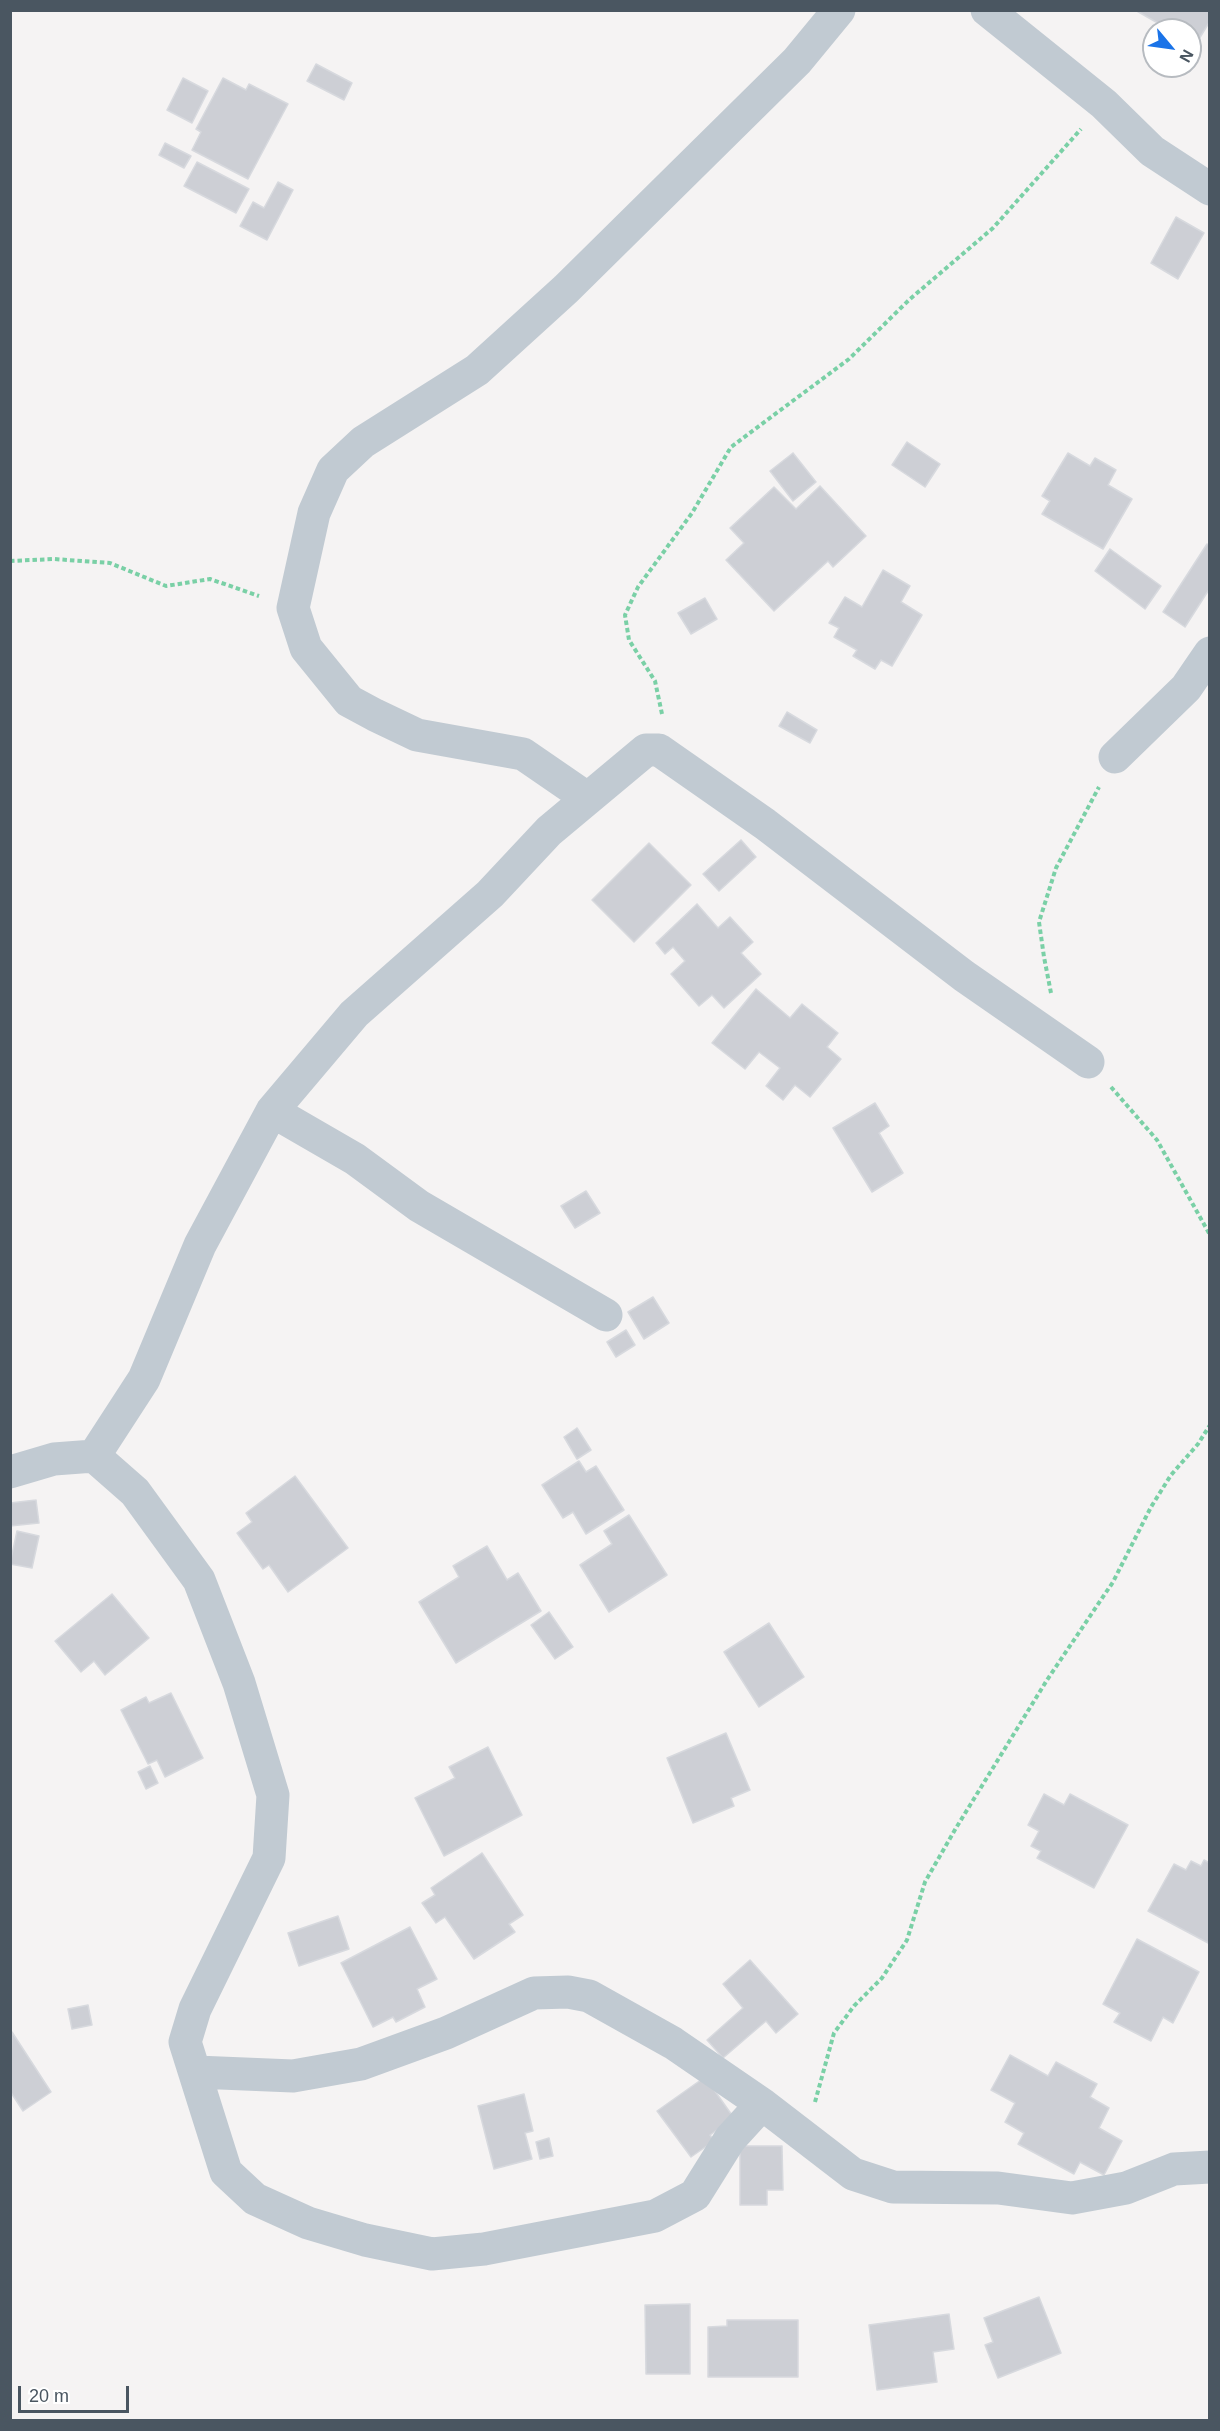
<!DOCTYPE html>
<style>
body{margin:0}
#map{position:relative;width:1220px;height:2431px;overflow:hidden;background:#f5f3f3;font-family:Arial,sans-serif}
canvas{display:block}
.frame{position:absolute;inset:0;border:12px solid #4a5661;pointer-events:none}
.north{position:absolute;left:1142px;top:18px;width:60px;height:60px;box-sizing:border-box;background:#fff;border:2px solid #b7bbc0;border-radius:50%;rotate:119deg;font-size:16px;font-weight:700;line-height:24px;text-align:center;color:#4a5661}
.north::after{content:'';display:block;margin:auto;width:21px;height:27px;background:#1a73e8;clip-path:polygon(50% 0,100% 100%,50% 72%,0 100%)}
.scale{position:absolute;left:18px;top:2386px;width:111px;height:27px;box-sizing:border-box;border:3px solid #4a5661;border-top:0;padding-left:8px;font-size:18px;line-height:21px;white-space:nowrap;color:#4a5661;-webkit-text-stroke:4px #fff;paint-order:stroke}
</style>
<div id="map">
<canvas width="1220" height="2431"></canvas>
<div class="frame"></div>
<div class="north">N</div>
<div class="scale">20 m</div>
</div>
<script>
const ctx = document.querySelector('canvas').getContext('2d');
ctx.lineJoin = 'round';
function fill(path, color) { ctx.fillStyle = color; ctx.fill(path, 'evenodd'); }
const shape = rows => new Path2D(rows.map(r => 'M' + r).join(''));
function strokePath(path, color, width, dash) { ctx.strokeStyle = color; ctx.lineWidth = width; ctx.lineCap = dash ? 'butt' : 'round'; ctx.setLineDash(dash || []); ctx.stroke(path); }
const building = shape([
 [1135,10,1210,10,1210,21,1196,44,1190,41,1190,30,1170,30,1135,10],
 [316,64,352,83,344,100,307,81,316,64],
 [183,78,208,91,192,123,167,110,183,78],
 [223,78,246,90,249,84,288,104,248,179,192,150,201,132,196,129,223,78],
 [165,143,191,156,184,168,159,155,165,143],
 [197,162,249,189,236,213,184,186,197,162],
 [278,182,293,190,267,240,240,226,253,202,264,208,278,182],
 [1176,217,1204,233,1178,279,1151,263,1176,217],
 [907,442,940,464,925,487,892,465,907,442],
 [793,453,816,482,793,501,770,471,793,453],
 [1068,453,1090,466,1095,458,1116,470,1108,485,1132,499,1103,549,1042,514,1050,501,1042,496,1068,453],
 [820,486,866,536,833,567,828,561,774,611,726,560,744,543,730,528,774,487,796,509,820,486],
 [1207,544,1210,546,1210,588,1185,627,1163,612,1207,544],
 [1110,549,1161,586,1145,609,1095,571,1110,549],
 [883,570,910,586,901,602,922,615,892,666,881,660,875,669,853,656,857,650,834,637,839,628,829,623,845,597,862,607,883,570],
 [705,598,717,619,691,634,678,613,705,598],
 [787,712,817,730,810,743,779,726,787,712],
 [741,840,756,857,719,891,703,874,741,840],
 [649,843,691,885,634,942,592,900,649,843],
 [697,904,718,928,730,917,753,942,741,953,761,974,724,1008,712,995,699,1006,671,974,685,961,673,947,665,954,656,943,697,904],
 [756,989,790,1018,802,1004,838,1033,827,1047,841,1059,810,1097,795,1085,783,1100,766,1086,780,1068,759,1052,745,1069,712,1043,756,989],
 [875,1103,889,1126,879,1133,903,1173,872,1192,833,1128,875,1103],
 [586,1191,600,1213,575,1228,561,1206,586,1191],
 [653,1297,669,1323,644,1339,628,1312,653,1297],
 [626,1330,635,1345,616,1357,607,1342,626,1330],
 [577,1428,591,1450,577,1459,564,1437,577,1428],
 [579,1461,586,1472,596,1466,624,1510,586,1534,573,1512,563,1518,542,1485,579,1461],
 [295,1476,348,1548,288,1592,269,1565,263,1569,237,1533,252,1522,246,1513,295,1476],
 [36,1500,39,1523,10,1526,10,1503,36,1500],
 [629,1515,667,1575,609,1612,580,1565,612,1544,604,1531,629,1515],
 [17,1531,39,1536,32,1568,10,1564,17,1531],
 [487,1546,507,1580,518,1573,541,1611,456,1663,419,1602,459,1577,453,1566,487,1546],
 [112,1594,149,1638,105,1675,94,1661,81,1672,55,1641,112,1594],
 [549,1612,573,1647,555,1659,531,1625,549,1612],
 [769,1623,804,1677,759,1707,724,1652,769,1623],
 [171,1693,203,1758,165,1777,157,1760,148,1764,121,1710,146,1697,149,1703,171,1693],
 [726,1733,750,1790,731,1798,734,1806,693,1823,667,1758,726,1733],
 [488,1747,522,1815,444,1856,415,1798,455,1778,449,1767,488,1747],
 [150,1766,158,1783,146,1789,138,1772,150,1766],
 [1044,1794,1064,1805,1070,1794,1128,1825,1094,1888,1037,1858,1041,1851,1031,1846,1039,1831,1028,1825,1044,1794],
 [482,1853,523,1915,509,1924,515,1932,474,1959,445,1917,436,1923,422,1903,435,1895,431,1888,482,1853],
 [1204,1860,1210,1863,1210,1944,1148,1911,1174,1864,1186,1870,1191,1861,1201,1866,1204,1860],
 [338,1916,349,1949,299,1966,288,1933,338,1916],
 [410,1927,437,1979,417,1989,425,2007,396,2022,393,2017,373,2027,341,1963,410,1927],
 [1137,1939,1199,1972,1173,2023,1163,2017,1151,2041,1114,2022,1120,2013,1103,2004,1137,1939],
 [750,1960,798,2014,776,2033,766,2021,723,2058,707,2040,743,2008,723,1984,750,1960],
 [88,2005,92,2025,72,2029,68,2009,88,2005],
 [12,2032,51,2092,23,2111,10,2091,12,2032],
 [1010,2055,1048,2076,1056,2062,1097,2084,1090,2097,1109,2108,1099,2128,1122,2141,1104,2175,1080,2162,1074,2174,1018,2144,1024,2133,1005,2122,1015,2103,991,2090,1010,2055],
 [705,2077,734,2118,710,2135,714,2141,691,2157,657,2111,705,2077],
 [524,2094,533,2131,525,2133,532,2159,494,2169,478,2106,524,2094],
 [549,2138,553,2156,540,2159,536,2142,549,2138],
 [740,2146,782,2146,783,2190,767,2190,767,2205,740,2205,740,2146],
 [1039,2297,1061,2353,998,2378,985,2345,993,2342,984,2318,1039,2297],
 [690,2304,690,2374,646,2374,645,2305,690,2304],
 [949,2314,954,2349,933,2352,937,2382,877,2390,869,2325,949,2314],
 [727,2320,798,2320,798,2377,708,2377,708,2327,727,2326,727,2320]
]);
const path = shape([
 [10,561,54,559,110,563,166,586,210,579,259,596],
 [662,714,655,681,629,640,625,615,638,587,692,513,731,447,849,359,910,299,993,228,1081,129],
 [1051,993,1044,957,1039,922,1056,868,1099,787],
 [1111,1087,1157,1140,1210,1235],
 [815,2102,834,2033,854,2006,882,1978,907,1940,925,1882,956,1828,1047,1680,1113,1582,1151,1507,1171,1475,1198,1444,1210,1425]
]);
const minor = shape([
 [987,10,1104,104,1152,151,1210,189],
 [1115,757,1186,688,1210,653],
 [587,798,523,754,417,735,375,715,349,701,306,648,293,608,314,513,333,470,363,442,477,370,566,289,797,61,839,10],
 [272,1111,355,1159,419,1206,606,1315],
 [94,1456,144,1379,200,1245,272,1111,354,1014,490,894,549,831,646,750,659,750,765,824,964,976,1088,1062],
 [10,1472,54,1459,94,1456,135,1492,199,1580,239,1683,273,1795,269,1858,195,2009,185,2042,226,2172,255,2199,308,2223,365,2240,432,2254,484,2249,655,2216,695,2195,730,2139,762,2104],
 [196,2072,293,2076,361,2064,446,2033,534,1993,568,1992,589,1996,673,2043,762,2104,853,2174,893,2187,998,2188,1072,2198,1126,2188,1174,2169,1210,2167]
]);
fill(building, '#cdcfd5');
strokePath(building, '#d7d9de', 1.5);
strokePath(path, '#7ad0a6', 4, [4.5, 3]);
strokePath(minor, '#c1cad2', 33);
</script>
